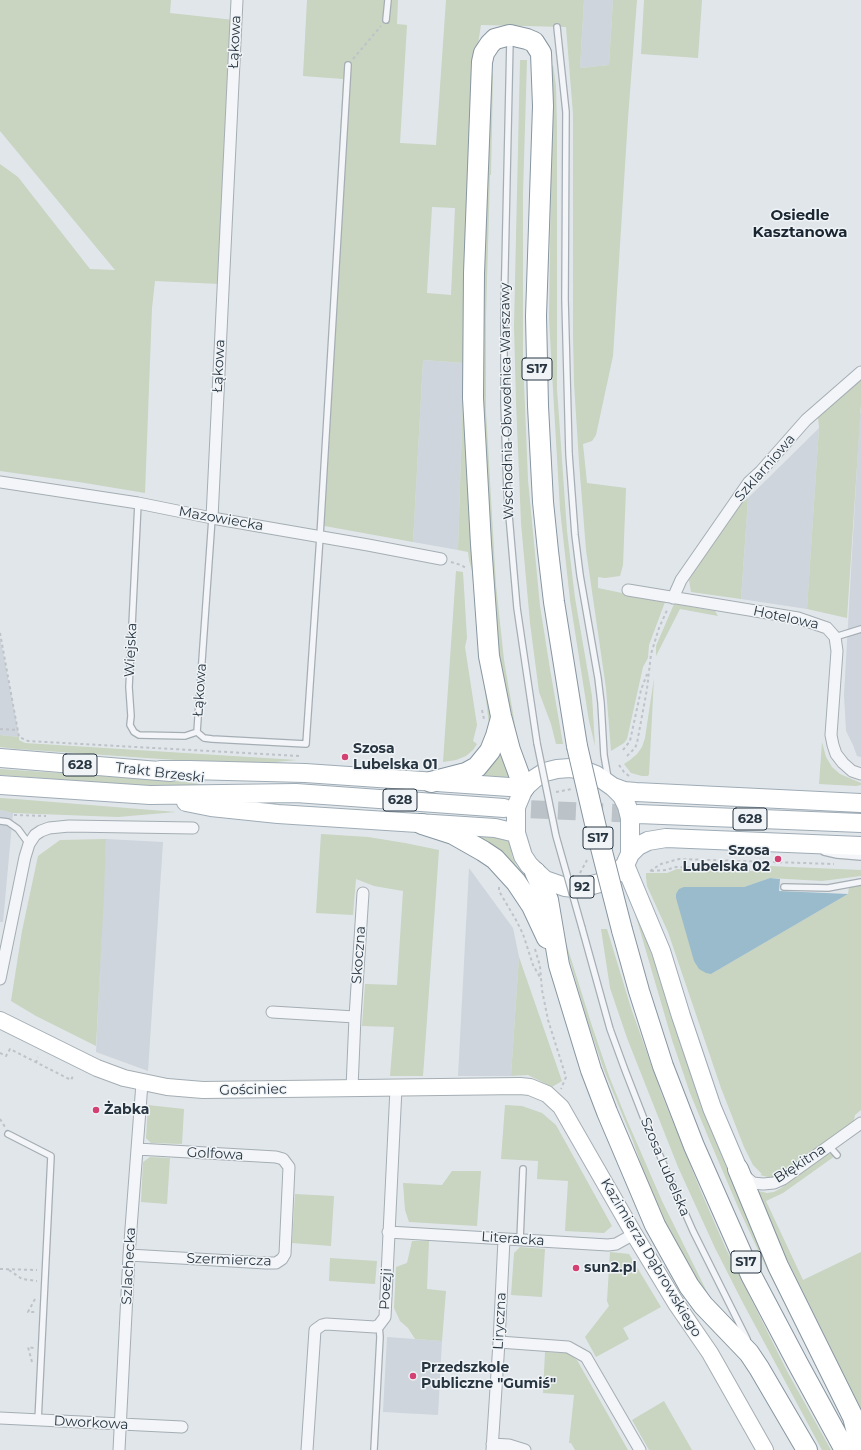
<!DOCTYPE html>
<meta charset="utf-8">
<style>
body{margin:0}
canvas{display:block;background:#e0e6ea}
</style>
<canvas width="861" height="1450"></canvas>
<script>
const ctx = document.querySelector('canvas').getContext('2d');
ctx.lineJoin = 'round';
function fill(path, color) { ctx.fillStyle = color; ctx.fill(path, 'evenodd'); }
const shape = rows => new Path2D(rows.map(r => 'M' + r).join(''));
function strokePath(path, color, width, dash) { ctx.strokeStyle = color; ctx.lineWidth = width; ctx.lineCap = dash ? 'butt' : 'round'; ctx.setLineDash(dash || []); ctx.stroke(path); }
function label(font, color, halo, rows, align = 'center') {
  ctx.font = font + ' Montserrat,sans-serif'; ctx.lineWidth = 3; ctx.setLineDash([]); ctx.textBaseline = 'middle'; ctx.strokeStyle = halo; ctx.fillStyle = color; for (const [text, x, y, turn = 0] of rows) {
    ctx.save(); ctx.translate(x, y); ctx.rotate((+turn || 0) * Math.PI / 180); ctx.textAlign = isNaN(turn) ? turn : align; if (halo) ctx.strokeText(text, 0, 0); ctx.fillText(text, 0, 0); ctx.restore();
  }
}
const built = shape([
 [584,0,613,0,609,65,580,68],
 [423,360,464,363,458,550,413,542],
 [860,413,861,413,861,757,857,756,853,745,846,731,844,695],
 [819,428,807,609,741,599,748,498],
 [0,637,18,730,19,737,0,735],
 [0,810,13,813,3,922,0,922],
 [106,839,163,842,148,1071,96,1052],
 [469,868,513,928,519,957,511,1076,458,1076],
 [387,1337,442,1341,438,1415,383,1412]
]);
const green = shape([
 [0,0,171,0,170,13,234,20,220,284,155,281,152,308,145,493,79,482,0,471,0,164,18,177,90,269,115,270,0,131],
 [307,0,398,0,397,24,407,25,400,143,436,145,446,0,584,0,580,68,609,65,613,0,637,0,628,118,613,356,596,435,592,441,583,444,587,483,626,488,623,565,620,576,605,578,598,577,598,588,665,602,649,645,648,658,643,667,627,739,624,743,611,751,606,688,586,550,579,462,574,383,573,334,573,114,566,27,481,25,478,44,467,229,492,719,488,734,489,724,476,618,472,571,469,560,468,552,458,550,464,363,423,360,413,542,319,525,343,79,303,76],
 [432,207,455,208,451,295,427,293],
 [644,0,702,0,698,58,641,54],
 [520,60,527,60,523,193,523,358,528,480,540,606,550,669,563,744,556,744,551,724,539,692,530,623,521,523,516,402,514,326],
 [553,65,556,86,557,127,557,389,567,531,575,598,592,696,595,746,589,721,570,600,560,509,552,373,549,318,552,110,552,67],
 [492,72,493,76,491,175,490,175,486,316,486,411,496,585,504,660,518,743,513,730,499,667,487,521,480,334,491,73],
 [861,380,861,404,847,618,807,609,819,428,818,417],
 [748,498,741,599,691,592,689,580,734,510],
 [456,571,463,572,467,638,465,647,477,725,473,741,477,744,473,750,466,756,456,760,443,762],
 [674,604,715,611,718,616,680,609,656,656,656,646],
 [654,678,649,774,648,776,642,776,631,773,624,764,630,760,637,754,642,747,645,738],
 [0,735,19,737,19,740,25,743,297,760,276,762,234,764,17,749,0,747],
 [822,742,826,757,832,767,840,774,861,783,861,785,856,786,819,784],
 [498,745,516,778,472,777],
 [0,769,177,781,230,788,177,788,0,775],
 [0,798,16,799,176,812,118,817,13,813,0,810],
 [463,831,510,838,512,856,516,865,537,890,545,906],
 [321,834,368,837,405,843,439,850,423,1076,390,1076,394,1027,362,1026,365,984,397,985,403,891,374,886,356,879,353,915,316,913],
 [106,839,104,895,96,1046,36,1016,11,1001,22,931,38,856,60,840],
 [769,866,861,870,861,876,822,881,770,878,744,887,684,887,711,974,848,894,849,887,853,885,861,885,861,1110,855,1115,854,1121,851,1124,784,1172,772,1178,760,1175,762,1174,753,1165,744,1147,721,1088,668,932,647,886,646,877,646,873,667,873,677,869,752,871],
 [634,910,652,955,703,1109,747,1217,842,1417,765,1265,738,1207,709,1139,690,1093,672,1040],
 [561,927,592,1026,609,1076,626,1118,662,1201,712,1302,710,1302,670,1238,656,1208,633,1141,604,1070,589,1026,561,931],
 [601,929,607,929,631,1008,662,1095,702,1194,726,1249,788,1373,831,1450,822,1450,743,1303,715,1248,678,1167,627,1038,610,988],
 [519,957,562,1081,552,1087,528,1075,511,1076],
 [148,1105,184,1109,182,1144,151,1143,146,1138],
 [505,1105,522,1106,542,1113,556,1125,612,1226,604,1233,565,1231,568,1181,537,1179,538,1161,501,1159],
 [828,1154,833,1154,835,1156,783,1193,766,1201,803,1280,861,1252,861,1413,829,1344,753,1191,754,1190,767,1193,774,1192,781,1188],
 [150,1157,170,1158,167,1204,141,1202,143,1162],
 [452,1171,481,1171,477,1226,409,1222,405,1210,403,1183,442,1185],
 [295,1194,334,1196,331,1246,292,1243],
 [412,1241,429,1241,427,1289,446,1291,442,1341,415,1339,408,1328,400,1321,394,1308,396,1267,407,1263],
 [520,1247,545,1249,542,1297,511,1295,514,1253],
 [610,1252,629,1254,661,1307,623,1328,629,1339,596,1357,585,1337,609,1306,607,1301],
 [330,1258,377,1261,375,1284,329,1281],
 [545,1352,568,1353,577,1360,628,1450,575,1450,571,1443,569,1443,574,1395,543,1393],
 [664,1401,692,1450,649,1450,632,1420]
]);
const water = shape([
 [770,878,780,879,779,891,848,894,711,974,706,973,699,969,694,961,676,898,676,894,679,889,684,887,744,887]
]);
const primaryTunnel = shape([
 [504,808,638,814]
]);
const path = shape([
 [353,59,381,26],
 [451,562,461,565,466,568],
 [0,633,19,737,28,741,299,756],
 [482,710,484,719],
 [0,729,18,730],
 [623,750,630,741,641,690,647,674],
 [627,756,635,748,637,743,647,689,651,654,659,628,668,608],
 [619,765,624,772,629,776],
 [556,792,572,789],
 [14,815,46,816],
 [650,871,661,864,679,859,834,864],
 [651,871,666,870,676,867,749,870,765,864],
 [580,873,587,860],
 [499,887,499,891,516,920,523,934,533,965,541,979],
 [535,949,540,966,542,990,548,1020,566,1077,561,1089],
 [0,1053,6,1056,10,1049,71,1080,73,1076],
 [36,1063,38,1057],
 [0,1119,5,1127],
 [0,1269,37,1270],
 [9,1270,22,1279,37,1281],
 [35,1299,28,1312,36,1312],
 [32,1362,28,1347,34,1348]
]);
const lane = shape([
 [386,20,388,0],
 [557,27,566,112,565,299,569,454,575,535,580,575,598,678,601,703,604,755,608,778],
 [510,40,504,312,504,403,507,492,517,608,537,743],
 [138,503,129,687,131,716,130,725,134,732,139,735,185,736,197,732],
 [835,637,861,629],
 [197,732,204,738,212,739,306,744,320,536,348,65],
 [197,732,212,518],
 [0,821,8,822,18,829,29,844],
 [824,852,837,855,861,857],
 [784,887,828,888,861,882],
 [582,928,610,1029,625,1070,646,1124,693,1231,747,1339],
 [8,1134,51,1156,38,1421],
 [829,1146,837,1155],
 [520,1240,523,1169],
 [374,1450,380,1337,379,1325]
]);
const street = shape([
 [0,482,138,503,212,518,368,545,441,559],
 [212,518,237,0],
 [628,590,798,618,827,628,835,637,837,651,831,735,833,745,836,754,843,763,852,771,861,774],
 [673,598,681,580,749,482,761,471,806,420,861,372],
 [0,979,25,857,29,844,35,835,41,831,49,828,69,826,193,828],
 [272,1012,355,1017],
 [352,1088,355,1017,363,893],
 [744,1175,753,1183,763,1184,774,1183,783,1179,861,1123],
 [388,1232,608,1245,616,1244,634,1234],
 [129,1255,266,1263,276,1263,282,1259,285,1254,289,1167,283,1159,276,1157,137,1149],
 [499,1342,568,1347,586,1357,640,1450],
 [0,1418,182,1427],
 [492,1444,509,1445,525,1450],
 [119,1450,129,1255,142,1083],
 [307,1450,315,1330,322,1325,326,1324,375,1327,379,1325,385,1317,396,1088],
 [492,1450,499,1342,504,1239]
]);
const secondary = shape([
 [0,1020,97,1068,124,1078,167,1087,203,1090,520,1086,530,1087,547,1094,561,1107,634,1234,677,1305,710,1353,765,1450]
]);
const primary = shape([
 [0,758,171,772],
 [570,768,586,771,596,775,613,787,622,796,627,806,630,818,630,854,625,865,615,875,603,882,585,887,574,888,565,887,545,880,529,865,523,856,516,833,516,807,524,788,534,779,545,772,557,769,570,768],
 [160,770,189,770,305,773,524,788],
 [0,785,150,795,296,793,504,808],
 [613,787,624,791,636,792,861,803],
 [186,802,211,807,278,814,495,828,516,833],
 [638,814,861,823],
 [630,854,638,846,648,841,666,838,861,846],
 [625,865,661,951,681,1016,712,1108,738,1169]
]);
const highway = shape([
 [431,782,466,773,477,767,490,751,496,736,501,718],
 [524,788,510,750,501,716,489,656,481,544,473,398,474,273,482,62,484,53,490,44,495,39,510,35,527,39,534,42,541,53,543,106,536,316,538,406,543,502,548,551,554,602,577,746],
 [422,824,453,834,483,851,495,859,516,882,532,906,547,938],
 [535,872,548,900,559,965,591,1070,607,1112,655,1225,689,1286,703,1305,749,1353,759,1368,807,1450],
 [622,930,639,991,663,1066,694,1146,751,1275,798,1364,845,1450],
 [738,1169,778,1266,853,1417,861,1448]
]);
const laneBridge = shape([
 [537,743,556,836,582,928]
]);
const highwayBridge = shape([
 [577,746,597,832,622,930]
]);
const markers = [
 [345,757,4,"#d34072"],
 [778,859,4,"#d34072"],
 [96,1110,4,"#d34072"],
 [576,1268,4,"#d34072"],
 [413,1376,4,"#d34072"]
];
const shields = [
 [537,369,30],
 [80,765,34],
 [400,800,34],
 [750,819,34],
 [598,838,30],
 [582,887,24],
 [746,1262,30]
];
const shieldNames = [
 ["S17",537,369],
 ["628",80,765],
 ["628",400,800],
 ["628",750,819],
 ["S17",598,838],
 ["92",582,887],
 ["S17",746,1262]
];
const streetNames = [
 ["Łąkowa",235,42,-87],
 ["Łąkowa",219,366,-87],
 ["Wschodnia Obwodnica Warszawy",507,401,-91],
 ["Szklarniowa",765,468,-49],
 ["Mazowiecka",221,519,10],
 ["Hotelowa",786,618,12],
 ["Wiejska",131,650,-87],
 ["Łąkowa",200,690,-86],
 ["Trakt Brzeski",160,773,7],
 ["Skoczna",359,955,-86],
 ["Gościniec",253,1090,-1],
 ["Golfowa",215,1154,3],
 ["Błękitna",800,1164,-33],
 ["Szosa Lubelska",665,1167,67],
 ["Literacka",513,1239,4],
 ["Kazimierza Dąbrowskiego",651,1258,59],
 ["Szermiercza",229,1260,2],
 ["Szlachecka",129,1266,-87],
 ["Poezji",386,1289,-87],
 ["Liryczna",500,1321,-87],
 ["Dworkowa",91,1423,3]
];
const poiNames = [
 ["Szosa",353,749],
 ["Lubelska 01",353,765],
 ["Szosa",770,851,"right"],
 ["Lubelska 02",770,867,"right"],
 ["Żabka",104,1110],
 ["sun2.pl",584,1268],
 ["Przedszkole",421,1368],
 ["Publiczne \"Gumiś\"",421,1384]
];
const neighbourhoodNames = [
 ["Osiedle",800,216],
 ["Kasztanowa",800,233]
];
fill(built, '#ced5dc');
fill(green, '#c9d4c1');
fill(water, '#99bbcb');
strokePath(primaryTunnel, '#bbc3c8', 18, [18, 9]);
strokePath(lane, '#a5aeb4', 8);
strokePath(street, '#a5aeb4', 13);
strokePath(secondary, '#a5aeb4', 18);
strokePath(primary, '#9facb6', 20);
strokePath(highway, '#8796a1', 22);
strokePath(path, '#bec3c9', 2, [3, 3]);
strokePath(lane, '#f3f5f8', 5.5);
strokePath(street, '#f3f5f8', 11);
strokePath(secondary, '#fff', 16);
strokePath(primary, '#fff', 18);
strokePath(highway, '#fff', 20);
strokePath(laneBridge, '#a5aeb4', 8, []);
strokePath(highwayBridge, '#8796a1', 22, []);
strokePath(laneBridge, '#f3f5f8', 5.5);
strokePath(highwayBridge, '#fff', 20);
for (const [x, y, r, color] of markers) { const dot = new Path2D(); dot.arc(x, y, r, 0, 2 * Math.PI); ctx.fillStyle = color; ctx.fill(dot); strokePath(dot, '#f0f4f7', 1.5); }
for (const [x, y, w] of shields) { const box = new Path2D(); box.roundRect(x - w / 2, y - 11, w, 22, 3); ctx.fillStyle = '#f0f4f7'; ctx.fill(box); strokePath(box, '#283642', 1); }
label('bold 13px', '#283642', null, shieldNames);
label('14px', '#283642', '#f0f4f7', streetNames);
label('bold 14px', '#283642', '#f0f4f7', poiNames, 'left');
label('bold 15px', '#1a2732', '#f0f4f7', neighbourhoodNames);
</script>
